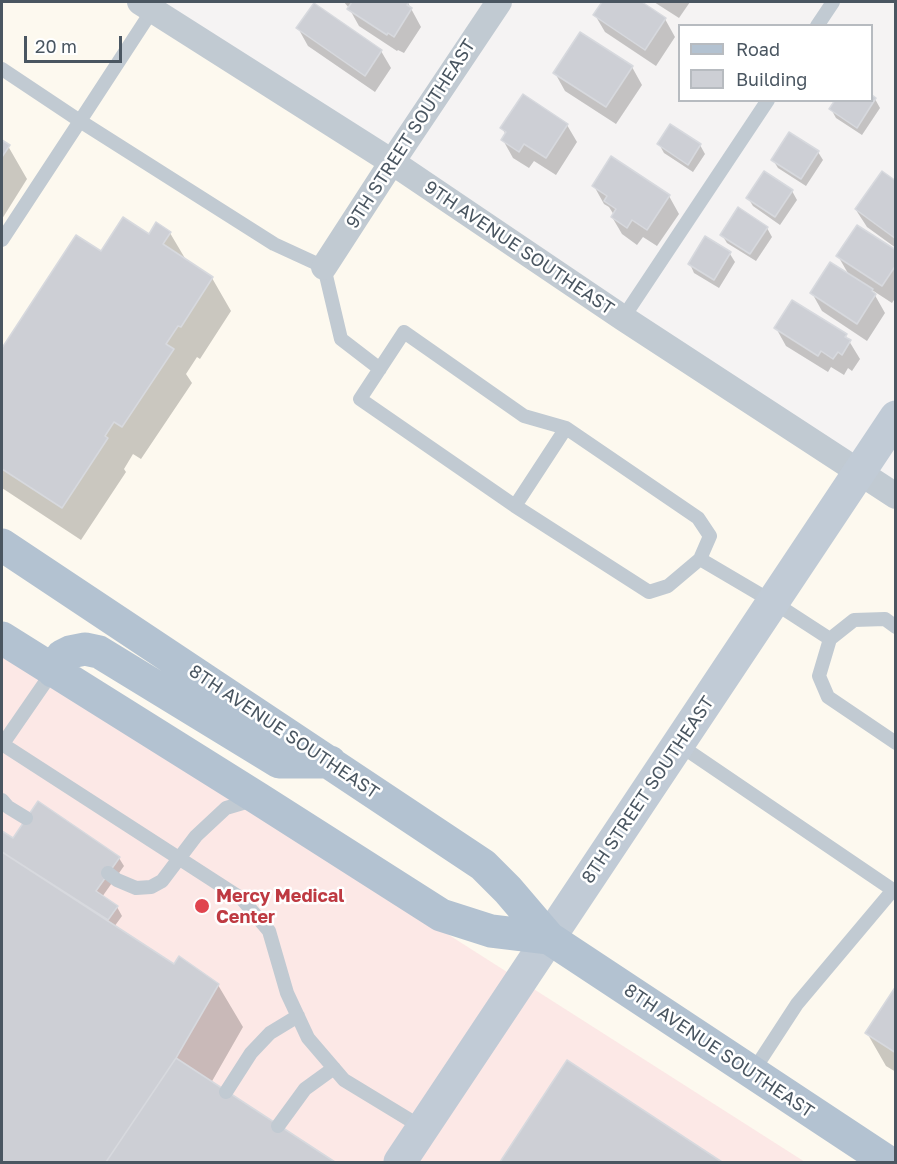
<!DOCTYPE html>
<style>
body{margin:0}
#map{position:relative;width:897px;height:1164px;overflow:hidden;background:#f5f3f3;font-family:"Golos Text",sans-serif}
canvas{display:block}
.frame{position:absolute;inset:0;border:3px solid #4a5661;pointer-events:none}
.legend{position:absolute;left:678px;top:24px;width:195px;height:78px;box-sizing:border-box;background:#fff;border:2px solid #b7bbc0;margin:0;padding:8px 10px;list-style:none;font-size:18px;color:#4a5661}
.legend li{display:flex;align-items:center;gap:12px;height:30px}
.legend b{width:30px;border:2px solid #b7bbc0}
.scale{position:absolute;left:24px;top:36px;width:98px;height:27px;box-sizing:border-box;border:3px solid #4a5661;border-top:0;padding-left:8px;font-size:18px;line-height:21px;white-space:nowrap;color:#4a5661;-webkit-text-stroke:4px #fff;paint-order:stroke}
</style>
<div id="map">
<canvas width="897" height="1164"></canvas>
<div class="frame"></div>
<ul class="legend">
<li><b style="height:8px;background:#b3c2d1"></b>Road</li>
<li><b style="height:16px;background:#cdcfd5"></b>Building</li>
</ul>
<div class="scale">20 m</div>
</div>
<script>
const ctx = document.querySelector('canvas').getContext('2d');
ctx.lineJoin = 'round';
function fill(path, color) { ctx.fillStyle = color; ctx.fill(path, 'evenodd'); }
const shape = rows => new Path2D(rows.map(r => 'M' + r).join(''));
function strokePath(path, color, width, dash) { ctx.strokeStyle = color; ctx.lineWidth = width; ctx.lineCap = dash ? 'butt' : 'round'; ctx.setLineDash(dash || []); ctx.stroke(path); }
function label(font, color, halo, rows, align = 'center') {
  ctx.font = font + ' "Golos Text",sans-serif'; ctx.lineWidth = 5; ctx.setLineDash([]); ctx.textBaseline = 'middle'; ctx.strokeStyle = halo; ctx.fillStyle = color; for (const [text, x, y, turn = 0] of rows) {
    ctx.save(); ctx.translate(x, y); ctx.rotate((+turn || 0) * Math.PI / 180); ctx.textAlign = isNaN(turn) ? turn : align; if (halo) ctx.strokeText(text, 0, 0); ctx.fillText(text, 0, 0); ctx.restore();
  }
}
const commercial = shape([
 [2,2,149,2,895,493,895,1162,2,1162]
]);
const medical = shape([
 [2,650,805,1162,2,1162]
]);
const shadow = shape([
 [344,2,405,2,408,3,421,27,404,53,398,50,397,51,359,26,349,8],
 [604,2,639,2,665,19,675,37,656,66,605,32,595,15],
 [654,2,690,2,679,18],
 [298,28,381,51,391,68,375,92,308,46],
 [632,67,642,85,616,124,565,91,555,73],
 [872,97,875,99,880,108,862,135,836,118,831,109,872,100],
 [567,125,577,142,556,175,534,161,529,168,513,158,503,140,506,135,502,128],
 [2,141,8,146,27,179,2,219],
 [659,144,700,145,705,154,693,172,664,153],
 [818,152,823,160,806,186,778,168,773,160],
 [896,182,896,248,867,227,856,210],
 [594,186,669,196,679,214,657,246,643,237,637,245,622,234,612,217,614,215,609,207,604,204],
 [792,191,797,200,780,225,753,206,748,198],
 [767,228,772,237,756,261,727,243,722,235],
 [170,233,186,260,212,278,231,311,200,359,197,357,186,374,192,383,141,459,133,454,124,469,126,472,81,540,2,488,2,351,76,237,101,253,149,236],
 [896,252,896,297,892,303,872,290,885,313,867,341,822,311,812,293,849,275,838,256],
 [730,254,735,262,719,288,694,273,690,264],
 [776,328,846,336,860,359,852,371,848,368,844,375,831,367,828,372,786,346],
 [2,833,13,840,119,858,124,866,102,897,117,907,122,916,114,927,174,966,218,985,243,1027,211,1083,332,1162,2,1162],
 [896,989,896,1072,886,1066,867,1033],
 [568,1062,719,1162,502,1162]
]);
const building = shape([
 [352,2,409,2,407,5,412,8,394,37,388,33,387,35,347,9,352,2],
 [602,2,642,2,666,18,645,50,593,15,602,2],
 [314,3,382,50,365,76,296,28,314,3],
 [580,32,633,66,606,107,553,73,580,32],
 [523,94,568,124,546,158,524,144,519,152,501,140,506,132,500,128,523,94],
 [872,95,876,98,857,128,829,109,835,100,872,100,872,95],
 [670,124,701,144,688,165,657,144,670,124],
 [789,132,819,151,801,179,771,160,789,132],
 [2,140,10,145,2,157,2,140],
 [611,156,670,195,647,230,632,220,627,228,611,217,616,209,604,201,607,196,592,186,611,156],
 [764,171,793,190,775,217,746,198,764,171],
 [882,171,896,181,896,239,855,209,882,171],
 [738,207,768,227,750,254,720,235,738,207],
 [123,217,149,234,156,222,171,232,163,244,213,277,181,327,178,326,166,344,174,349,122,427,114,422,105,436,108,438,62,508,2,469,2,348,76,235,101,251,123,217],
 [857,225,896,250,896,265,882,286,836,256,857,225],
 [705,236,731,252,714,280,688,264,705,236],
 [830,262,873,289,872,291,876,294,857,324,810,293,830,262],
 [792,300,847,334,845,337,851,340,842,355,838,352,833,359,821,351,818,356,774,328,792,300],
 [38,801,120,857,96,891,118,906,108,920,2,852,2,831,13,838,38,801],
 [2,852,174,964,179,956,219,984,176,1058,106,1162,2,1162,2,852],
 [896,986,896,1053,865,1033,896,986],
 [176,1058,335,1162,106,1162,176,1058],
 [567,1060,722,1162,500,1162,567,1060]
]);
const lane = shape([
 [155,6,80,121,274,244,324,267,341,339,380,369],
 [817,26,833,2],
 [2,69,80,121,2,240],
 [623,318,768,100],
 [404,332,524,416,566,428,515,506,360,399,404,332],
 [566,428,698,518,710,536,700,559],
 [515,506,649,592,668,586,700,559,773,602,830,639,854,620,885,619,896,627],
 [830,639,819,676,828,697,896,743],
 [2,744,242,899,269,931,287,993,308,1038,344,1080,423,1128],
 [678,744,893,890,797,1004,752,1073],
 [2,745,53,671],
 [2,800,8,807,26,818],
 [108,873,117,880,136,888,151,887,162,881,196,836,226,808,253,800],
 [226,1092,251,1053,270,1033,298,1016],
 [278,1126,305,1089,334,1068]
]);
const street = shape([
 [140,2,392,162,623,318,896,496],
 [324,267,392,162,499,2]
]);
const secondary = shape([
 [400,1162,896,417]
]);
const primary = shape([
 [2,545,483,865,508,890,549,938,888,1162],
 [2,638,259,799,441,915,491,931,549,938],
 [53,671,62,656,70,652,85,649,99,652,279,762,330,762]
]);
const markers = [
 [202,906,8,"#e0444e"]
];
const streetNames = [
 ["9TH STREET SOUTHEAST",411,134,-57],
 ["9TH AVENUE SOUTHEAST",519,248,34],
 ["8TH AVENUE SOUTHEAST",284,732,34],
 ["8TH STREET SOUTHEAST",648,790,-56],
 ["8TH AVENUE SOUTHEAST",719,1051,34]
];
const healthNames = [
 ["Mercy Medical",216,896],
 ["Center",216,917]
];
fill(commercial, '#fdf9ef');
fill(medical, '#fce8e6');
fill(shadow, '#0003');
fill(building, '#cdcfd5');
strokePath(building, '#d7d9de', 1.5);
strokePath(lane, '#c1cad2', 14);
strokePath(street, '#c1cad2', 26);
strokePath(secondary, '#c1cbd6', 33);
strokePath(primary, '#b3c2d1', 33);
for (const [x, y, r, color] of markers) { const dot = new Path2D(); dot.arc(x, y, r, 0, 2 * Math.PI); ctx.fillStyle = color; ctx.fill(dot); strokePath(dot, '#fff', 2); }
label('18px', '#4a5661', '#fff', streetNames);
label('bold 18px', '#be3a42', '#fff', healthNames, 'left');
</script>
